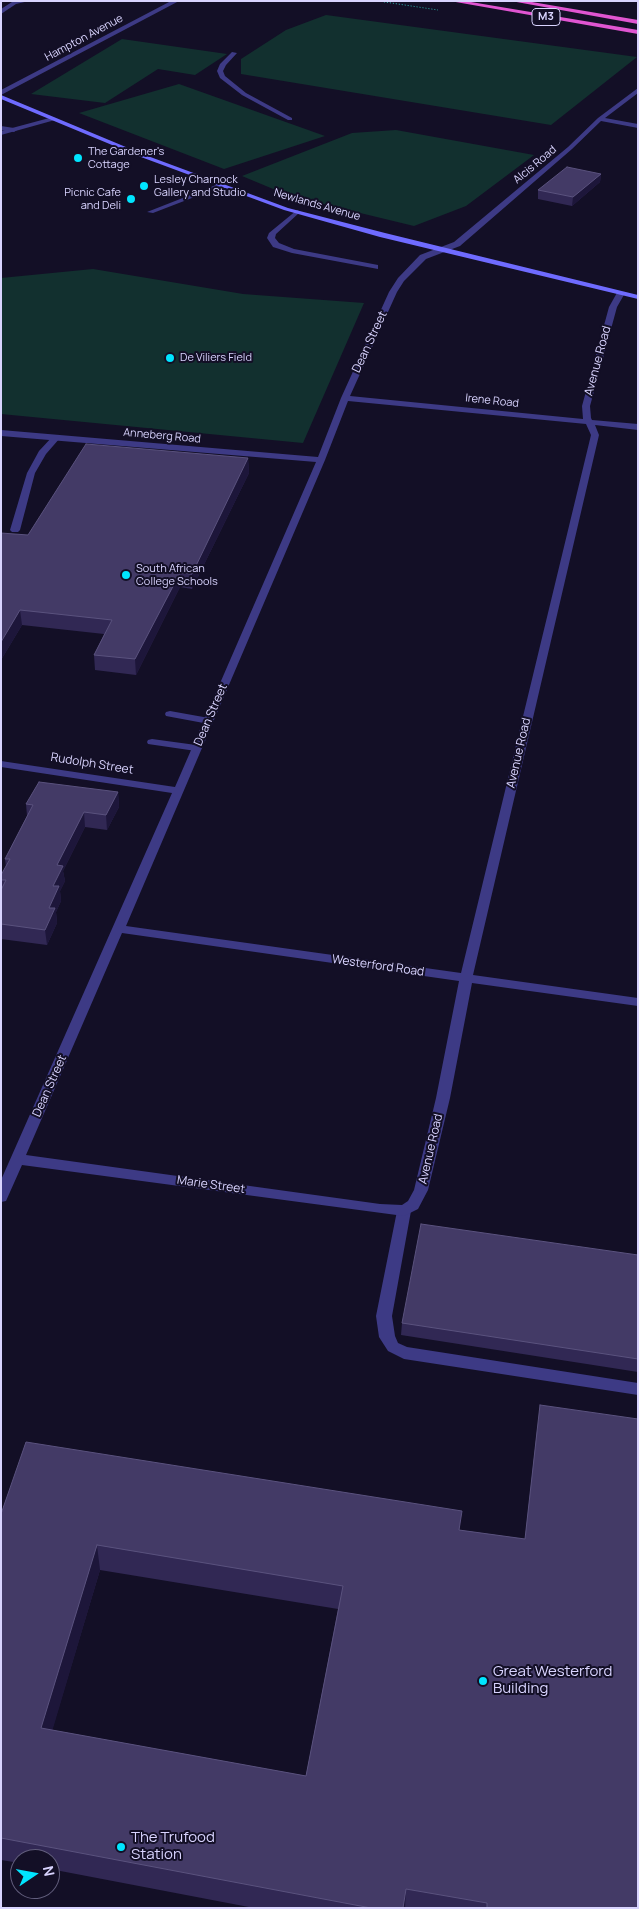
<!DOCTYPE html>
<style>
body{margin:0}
#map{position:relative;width:639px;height:1909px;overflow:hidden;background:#130f26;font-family:Manrope,sans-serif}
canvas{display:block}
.frame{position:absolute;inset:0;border:2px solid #d9d4ff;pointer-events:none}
.north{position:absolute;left:10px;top:1849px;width:50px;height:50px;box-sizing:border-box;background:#130f26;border:1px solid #625e7d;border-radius:50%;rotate:78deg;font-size:14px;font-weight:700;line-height:20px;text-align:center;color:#d9d4ff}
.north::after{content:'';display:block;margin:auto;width:18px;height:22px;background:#00e5ff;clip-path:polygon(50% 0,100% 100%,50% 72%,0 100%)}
</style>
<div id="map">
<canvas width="639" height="1909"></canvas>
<div class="frame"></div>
<div class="north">N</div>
</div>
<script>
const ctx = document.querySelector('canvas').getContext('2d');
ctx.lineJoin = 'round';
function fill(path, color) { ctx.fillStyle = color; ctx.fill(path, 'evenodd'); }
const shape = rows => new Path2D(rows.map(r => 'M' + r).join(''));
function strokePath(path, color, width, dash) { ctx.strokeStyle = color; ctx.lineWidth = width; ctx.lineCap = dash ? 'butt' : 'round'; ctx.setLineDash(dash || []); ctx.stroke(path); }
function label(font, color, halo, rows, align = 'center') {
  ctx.font = font + ' Manrope,sans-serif'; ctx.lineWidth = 4; ctx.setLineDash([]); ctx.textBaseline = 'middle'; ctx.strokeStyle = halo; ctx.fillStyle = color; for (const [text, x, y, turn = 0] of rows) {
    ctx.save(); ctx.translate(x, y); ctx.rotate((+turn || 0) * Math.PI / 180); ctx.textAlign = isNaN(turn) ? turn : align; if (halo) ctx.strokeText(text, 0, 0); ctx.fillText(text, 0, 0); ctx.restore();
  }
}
const green = shape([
 [326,15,637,57,551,125,241,74,241,59,286,30],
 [122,39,227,54,195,75,158,69,105,103,31,94],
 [179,84,325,136,224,169,79,113],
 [396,130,534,155,466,206,414,226,290,196,242,176,352,133],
 [93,269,243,294,364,303,303,443,1,414,1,278]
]);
const path = shape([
 [378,1,438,10]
]);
const service = shape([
 [232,52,237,53,226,65,223,71,225,76,246,93,292,118,292,120,288,120,242,95,220,78,217,71,220,64,232,52],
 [1,126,14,128,17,130,14,132,1,130,1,126],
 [221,183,223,184,223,186,153,213,147,212,221,183],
 [297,210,301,212,299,213,276,234,275,238,279,243,294,249,378,265,378,269,292,253,273,247,267,238,269,233,297,210],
 [56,435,60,438,46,454,35,473,20,530,18,532,12,532,10,530,27,473,39,451,53,436,56,435],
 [170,711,209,718,214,721,209,724,166,716,165,714,166,712,170,711],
 [152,739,196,745,201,748,196,751,148,744,147,742,148,740,152,739],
 [404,1206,409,1207,411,1211,392,1316,395,1336,398,1343,407,1347,638,1383,638,1395,404,1359,388,1351,379,1337,376,1316,397,1211,399,1207,404,1206]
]);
const minor = shape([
 [29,1,16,4,1,14,1,9,12,2,29,1],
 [171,1,179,1,1,95,1,90,171,1],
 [638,88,638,93,605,118,638,124,638,128,601,121,572,149,460,246,426,259,404,281,397,292,350,396,583,419,582,406,609,307,618,291,625,293,617,307,590,406,591,418,592,420,638,424,638,430,595,425,599,435,473,975,638,998,638,1006,472,983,450,1098,428,1190,418,1209,404,1216,22,1165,6,1201,1,1202,1,1180,172,793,1,767,1,761,175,787,316,462,1,436,1,430,318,457,341,398,389,292,398,278,420,255,454,242,568,147,598,118,638,88],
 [348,401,586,424,591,435,461,973,126,926,325,460,348,401],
 [122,933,459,981,436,1098,414,1190,408,1201,402,1205,380,1204,26,1155,122,933],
 [53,117,56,119,55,120,1,135,1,131,53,117]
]);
const secondary = shape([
 [1,95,145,155,288,208,385,233,638,295,638,299,380,237,284,210,141,157,1,99,1,95]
]);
const trunk = shape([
 [450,1,465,1,638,30,638,34,450,1],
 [511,1,526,1,638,20,638,24,511,1]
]);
const wall = shape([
 [601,174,600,182,572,206,538,199,538,190],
 [248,458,249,473,192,589,180,587,136,675,95,670,94,655,104,634,22,625,1,660,28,535],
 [118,792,119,807,107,830,85,827,63,871,65,881,60,891,61,901,56,912,57,923,47,945,1,939,1,875,6,867,5,859,27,816,26,804],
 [638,1255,638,1372,401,1335,402,1323],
 [537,1430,638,1908,254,1908,50,1869,50,1859,20,1859,20,1863,1,1860,1,1514,460,1530,525,1539],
 [100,1570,338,1609,306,1776,52,1730]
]);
const shadedWall = shape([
 [601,174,600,182,572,206,573,197],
 [248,458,249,473,192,589,192,574],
 [180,573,180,587,136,675,135,659],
 [20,610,22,625,1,660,1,642],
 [118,792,119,807,107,830,106,815],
 [84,812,85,827,63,871,65,881,60,891,61,901,56,912,57,923,47,945,45,930,57,865],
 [97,1545,100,1570,46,1752,41,1728],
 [406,1889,405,1908,403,1908]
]);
const building = shape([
 [567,167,601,174,573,197,538,190,567,167],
 [86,444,248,458,192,574,180,573,135,659,94,655,112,620,20,610,1,642,1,533,28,535,86,444],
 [39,782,118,792,106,815,84,812,57,865,63,866,53,886,59,886,49,908,55,908,45,930,1,924,1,890,6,880,1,880,1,875,10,859,5,859,33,805,26,804,39,782],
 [421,1224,638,1255,638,1359,402,1323,421,1224],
 [540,1405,638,1419,638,1908,487,1908,487,1903,406,1889,403,1908,371,1908,1,1838,1,1514,26,1442,462,1511,459,1530,525,1539,540,1405],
 [97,1545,343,1586,306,1776,41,1728,97,1545]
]);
const markers = [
 [78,158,5,"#00e5ff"],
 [144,186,5,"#00e5ff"],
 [131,199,5,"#00e5ff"],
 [170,358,5,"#00e5ff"],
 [126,575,5,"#00e5ff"],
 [483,1681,5,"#00e5ff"],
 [121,1847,5,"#00e5ff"]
];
const shields = [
 [546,17,28]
];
const shieldNames = [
 ["M3",546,17]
];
const farStreetnames = [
 ["Hampton Avenue",84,38,-28],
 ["Alcis Road",535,165,-40],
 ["Newlands Avenue",317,205,16],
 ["Irene Road",492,401,6],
 ["Anneberg Road",162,436,5]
];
const farPoinames = [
 ["The Gardener's",88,152],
 ["Cottage",88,165],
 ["Lesley Charnock",154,180],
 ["Gallery and Studio",154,193],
 ["Picnic Cafe",121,193,"right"],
 ["and Deli",121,206,"right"],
 ["De Viliers Field",180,358],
 ["South African",136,569],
 ["College Schools",136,582]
];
const streetNames = [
 ["Dean Street",370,342,-65],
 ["Avenue Road",598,361,-75],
 ["Dean Street",211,715,-67],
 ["Avenue Road",519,753,-77],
 ["Rudolph Street",92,764,9],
 ["Westerford Road",378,966,8],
 ["Dean Street",50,1086,-66],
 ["Avenue Road",431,1149,-77],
 ["Marie Street",211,1185,8]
];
const nearPoinames = [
 ["Great Westerford",493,1672],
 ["Building",493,1689],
 ["The Trufood",131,1838],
 ["Station",131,1855]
];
fill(green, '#12302f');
strokePath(path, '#2fb8b0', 1, [1, 2]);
fill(service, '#3d3a85');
fill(minor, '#3d3a85');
fill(secondary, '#6f6bff');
fill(trunk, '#e055d1');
fill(wall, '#312854');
fill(shadedWall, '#1d163a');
fill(building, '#433a66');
strokePath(building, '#5a527e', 1);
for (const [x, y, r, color] of markers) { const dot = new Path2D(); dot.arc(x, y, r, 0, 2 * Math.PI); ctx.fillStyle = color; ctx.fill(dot); strokePath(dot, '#130f26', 2); }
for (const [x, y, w] of shields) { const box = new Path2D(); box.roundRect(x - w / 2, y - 8.5, w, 17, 4); ctx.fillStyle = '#130f26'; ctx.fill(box); strokePath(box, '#d9d4ff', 1); }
label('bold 11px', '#d9d4ff', null, shieldNames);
label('11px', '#d9d4ff', '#130f26', farStreetnames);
label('11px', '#d9d4ff', '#130f26', farPoinames, 'left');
label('12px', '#d9d4ff', '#130f26', streetNames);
label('15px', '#d9d4ff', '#130f26', nearPoinames, 'left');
</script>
